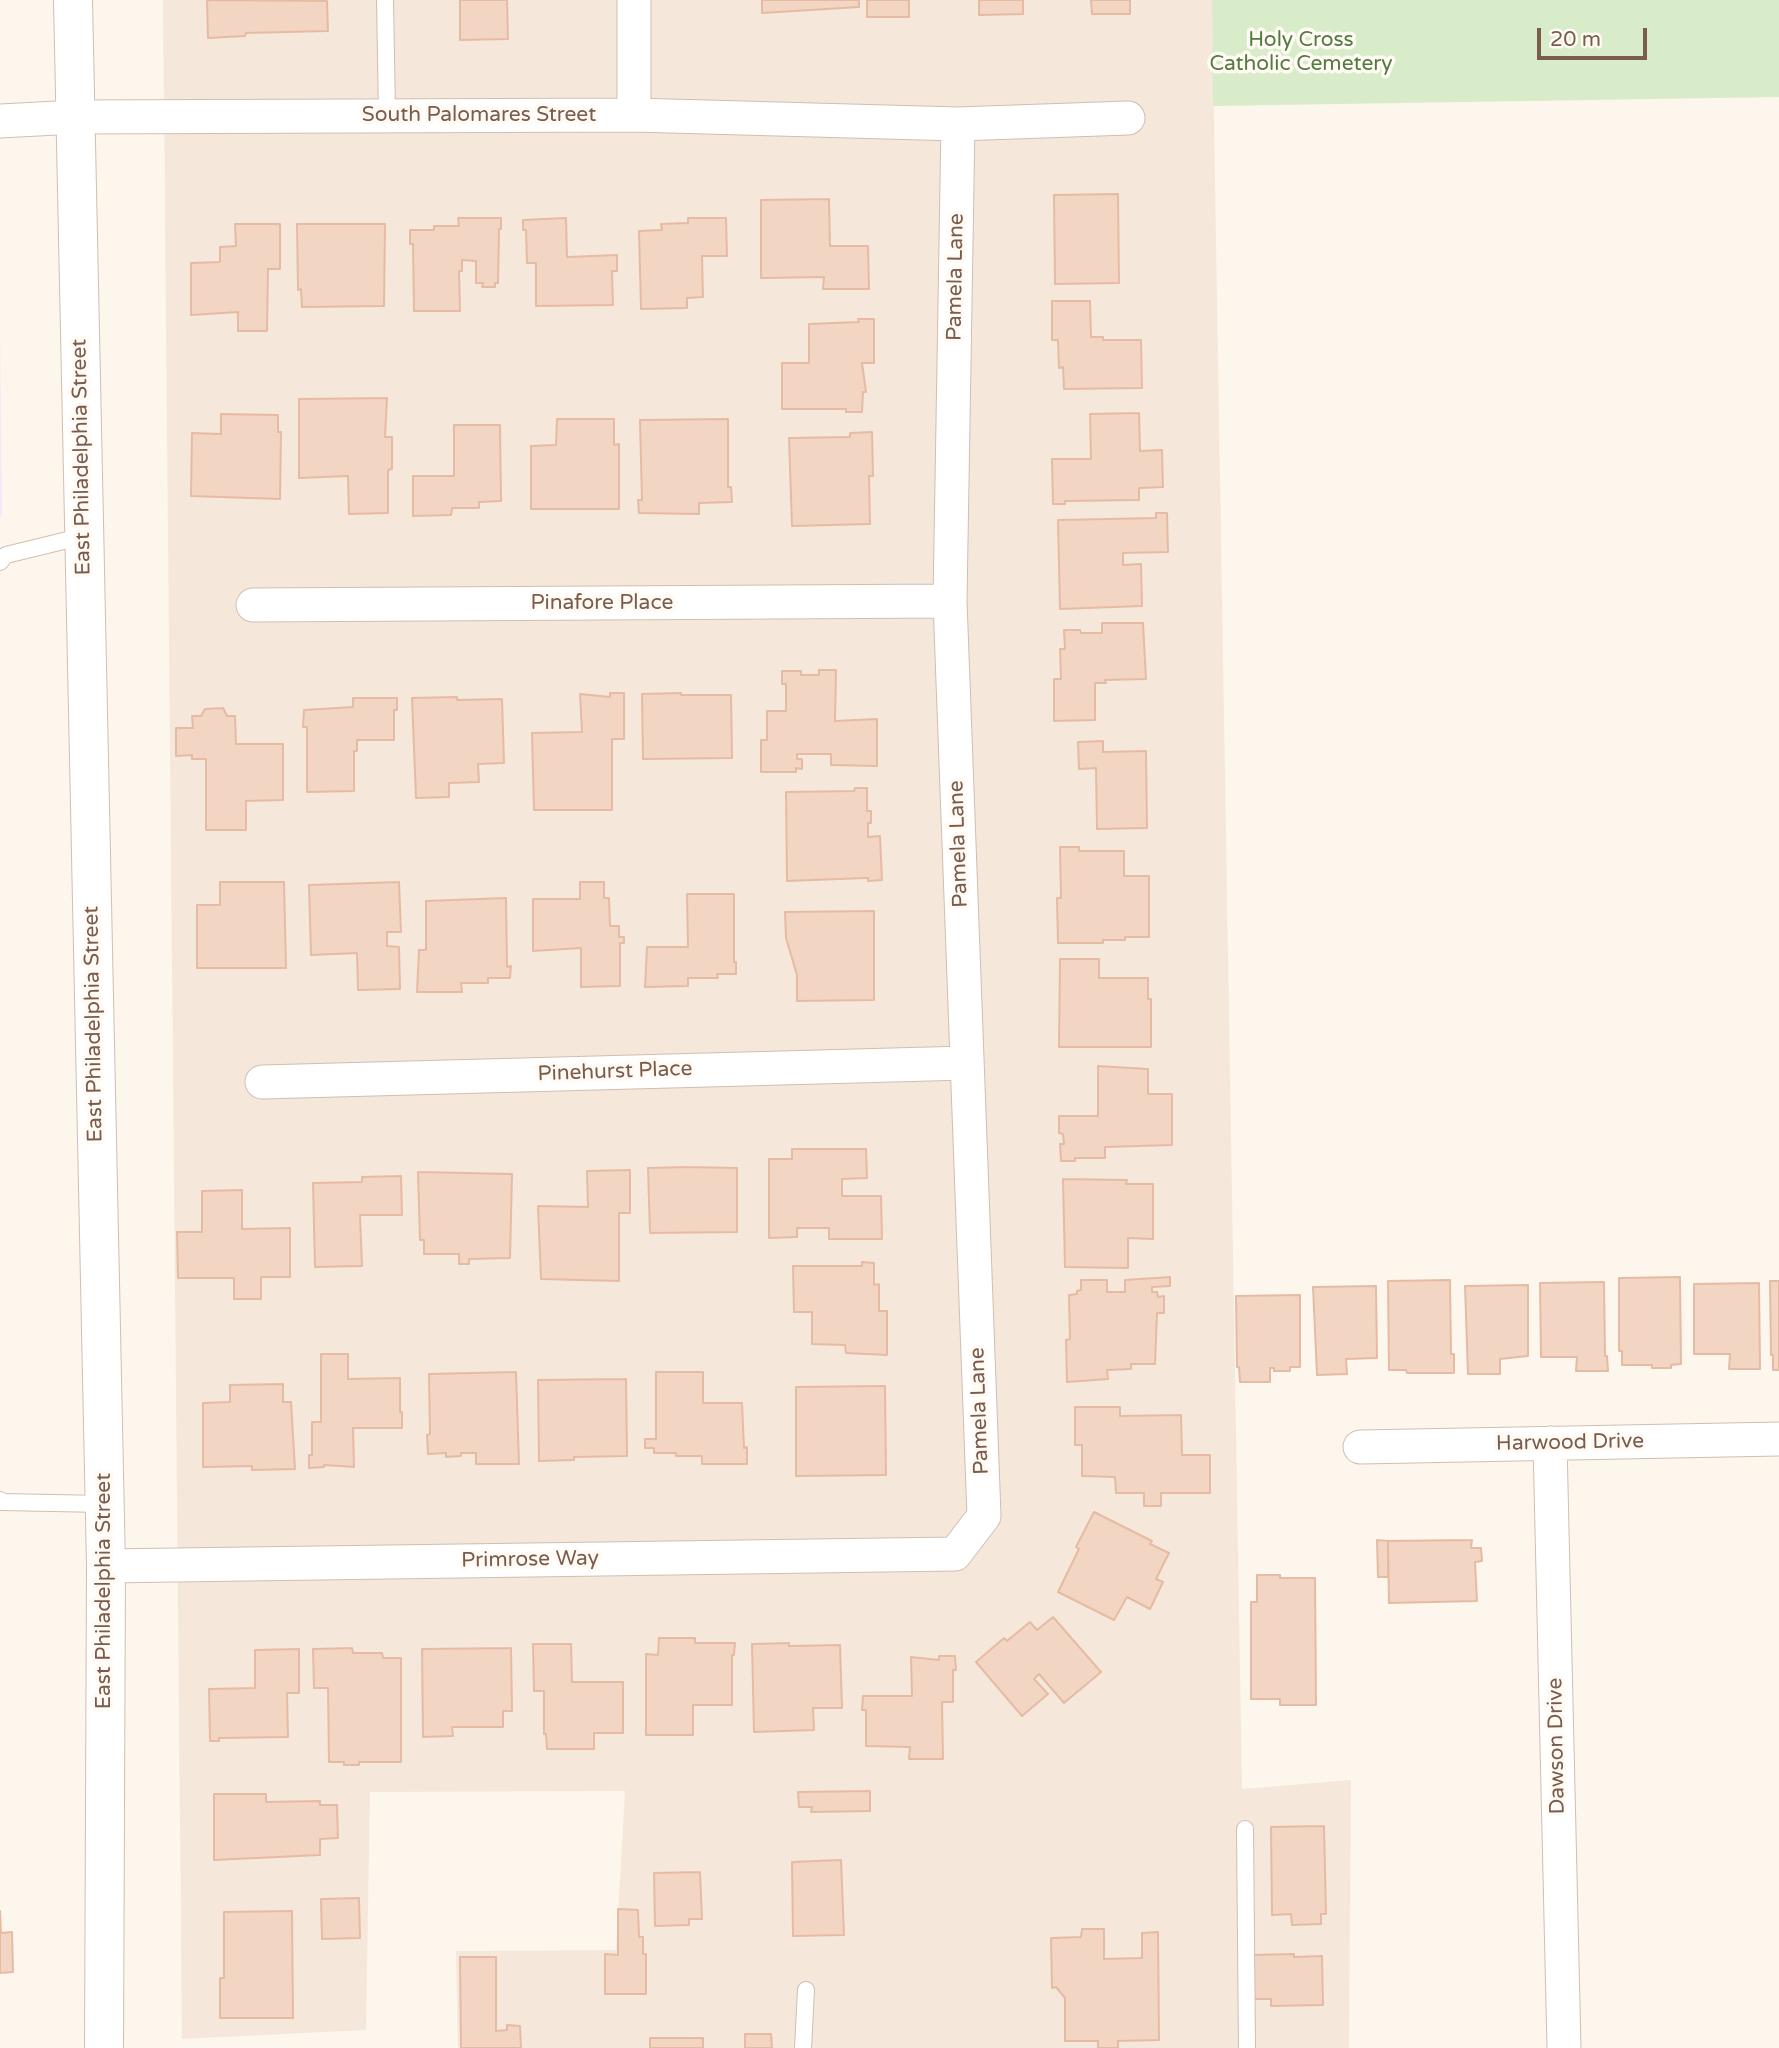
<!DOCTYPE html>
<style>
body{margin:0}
#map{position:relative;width:1779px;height:2048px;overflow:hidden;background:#fdf6ec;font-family:"Varela Round",sans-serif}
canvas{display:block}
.scale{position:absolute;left:1537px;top:28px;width:110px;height:32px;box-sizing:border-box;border:4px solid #7a5c4d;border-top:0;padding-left:9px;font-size:21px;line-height:24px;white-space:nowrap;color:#7a5c4d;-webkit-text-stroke:5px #fffaf3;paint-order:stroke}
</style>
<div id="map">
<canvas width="1779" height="2048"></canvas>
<div class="scale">20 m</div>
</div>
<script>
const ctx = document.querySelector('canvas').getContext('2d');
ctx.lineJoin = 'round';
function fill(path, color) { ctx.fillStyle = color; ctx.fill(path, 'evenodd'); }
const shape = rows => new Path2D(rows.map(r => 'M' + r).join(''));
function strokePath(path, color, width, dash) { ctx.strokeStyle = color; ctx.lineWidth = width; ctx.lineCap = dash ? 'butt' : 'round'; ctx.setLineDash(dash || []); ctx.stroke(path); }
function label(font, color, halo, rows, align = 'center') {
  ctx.font = font + ' "Varela Round",sans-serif'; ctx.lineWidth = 7; ctx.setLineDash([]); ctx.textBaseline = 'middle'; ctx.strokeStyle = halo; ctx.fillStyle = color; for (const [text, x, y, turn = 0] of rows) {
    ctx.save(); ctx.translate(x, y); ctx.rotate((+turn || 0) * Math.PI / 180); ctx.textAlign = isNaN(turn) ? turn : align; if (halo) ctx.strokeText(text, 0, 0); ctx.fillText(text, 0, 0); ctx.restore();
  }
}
const residential = shape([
 [163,0,1212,0,1242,1789,1351,1780,1349,2048,458,2048,456,1951,616,1950,625,1791,370,1792,366,2030,182,2039]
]);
const education = shape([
 [0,328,2,515,0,518]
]);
const green = shape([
 [1212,0,1779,0,1779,97,1213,106]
]);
const building = shape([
 [207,0,327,1,328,31,246,33,245,36,208,38,207,0],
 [460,0,507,0,508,39,460,40,460,0],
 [762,0,859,0,859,7,762,13,762,0],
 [867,0,909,0,909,17,867,17,867,0],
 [979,0,1023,0,1023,14,979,15,979,0],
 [1091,0,1130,0,1130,14,1092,14,1091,0],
 [1118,194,1119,283,1055,284,1054,195,1118,194],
 [829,199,830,246,868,246,869,289,823,289,824,277,761,278,761,200,829,199],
 [458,218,501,218,501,229,499,229,498,283,495,283,495,287,482,287,483,283,476,283,476,261,462,260,462,271,459,271,460,311,414,311,413,244,410,244,410,230,434,230,434,226,459,226,458,218],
 [566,218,567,257,617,255,617,271,612,271,613,305,536,306,536,263,527,263,526,230,523,230,523,220,566,218],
 [688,218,726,218,727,256,702,256,703,297,687,298,687,308,641,309,639,231,662,230,661,224,688,223,688,218],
 [235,224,280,224,280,269,268,269,267,331,238,331,238,312,191,315,191,263,220,262,220,247,236,246,235,224],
 [297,224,385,224,384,306,302,307,301,289,298,290,297,224],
 [1052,301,1090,301,1091,337,1103,337,1103,340,1141,340,1142,388,1064,389,1063,367,1059,368,1058,340,1052,340,1052,301],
 [858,319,874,319,874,363,862,363,866,392,863,392,862,412,846,412,846,409,782,409,782,363,809,363,809,324,859,322,858,319],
 [387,398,385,437,392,437,392,469,388,470,388,513,349,514,348,476,299,478,299,399,387,398],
 [1139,413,1140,451,1162,450,1163,487,1139,488,1139,500,1065,501,1065,504,1053,504,1052,459,1091,459,1090,414,1139,413],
 [221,414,278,415,278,432,281,432,280,499,191,496,192,433,221,434,221,414],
 [557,419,614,419,614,445,619,444,619,509,531,509,531,446,556,445,557,419],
 [728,419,728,487,731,487,732,502,699,503,699,514,639,513,638,500,642,500,640,420,728,419],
 [454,425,500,425,501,501,479,502,479,508,452,508,451,515,413,516,413,476,454,476,454,425],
 [872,432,873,476,869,476,870,524,792,526,789,438,850,437,850,433,872,432],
 [1156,513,1167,513,1168,552,1123,553,1123,565,1141,564,1142,606,1060,609,1058,520,1156,518,1156,513],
 [1102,623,1143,623,1146,679,1105,680,1106,683,1095,683,1095,720,1054,721,1054,679,1061,679,1060,649,1065,649,1064,630,1080,630,1081,633,1102,633,1102,623],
 [819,670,836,670,835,721,877,719,877,766,831,765,831,754,797,754,797,759,802,759,802,769,796,768,796,772,761,772,761,740,767,740,767,711,786,711,786,684,782,684,782,671,801,671,801,675,819,675,819,670],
 [610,693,624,693,624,739,612,739,612,810,534,810,532,733,582,732,580,694,610,697,610,693],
 [681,693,681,695,731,695,732,758,643,759,642,694,681,693],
 [457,697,457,700,502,699,504,763,478,764,479,782,449,783,449,797,416,798,412,698,457,697],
 [353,698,397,698,397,710,394,710,394,740,357,740,357,751,354,751,354,791,307,792,307,727,303,727,304,710,353,707,353,698],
 [223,708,227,716,235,716,236,744,283,744,283,800,246,801,246,830,206,830,206,759,192,759,192,755,176,756,176,728,193,728,192,716,201,716,205,709,223,708],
 [1103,741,1103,752,1146,751,1147,828,1097,829,1096,768,1079,769,1078,742,1103,741],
 [855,788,867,788,867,811,871,811,871,823,868,823,868,837,880,836,882,880,868,881,868,878,865,878,787,881,786,792,854,791,855,788],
 [1060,847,1079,847,1079,851,1124,851,1124,876,1149,876,1149,937,1125,937,1125,940,1103,940,1103,943,1058,943,1057,898,1061,898,1060,847],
 [220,882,284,882,286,968,197,968,197,905,220,905,220,882],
 [399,882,401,932,387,932,387,946,399,947,400,989,358,990,357,953,311,955,309,885,399,882],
 [580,882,604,882,604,898,609,898,610,926,619,926,619,937,624,937,624,943,620,943,620,986,581,987,581,948,533,951,533,899,580,899,580,882],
 [687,894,734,894,734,962,736,962,736,974,717,974,718,978,688,978,688,986,645,987,647,947,688,947,687,894],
 [506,898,507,967,511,966,510,978,488,978,488,983,461,983,462,992,417,992,419,950,426,950,426,901,506,898],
 [874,911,874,1000,797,1001,797,975,786,938,785,912,874,911],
 [1060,959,1099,959,1099,978,1148,978,1148,999,1151,999,1151,1047,1059,1047,1060,959],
 [1098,1066,1148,1069,1148,1094,1172,1094,1172,1145,1105,1147,1105,1158,1075,1158,1075,1161,1061,1161,1060,1144,1064,1144,1063,1134,1059,1133,1059,1116,1098,1116,1098,1066],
 [792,1149,866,1149,867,1178,842,1179,842,1196,881,1196,882,1239,829,1239,829,1228,797,1228,797,1237,769,1238,769,1159,792,1159,792,1149],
 [686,1167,737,1168,737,1232,650,1233,648,1168,686,1167],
 [630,1170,630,1213,619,1213,619,1281,541,1279,538,1206,588,1207,587,1171,630,1170],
 [418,1172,512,1174,510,1258,469,1259,469,1264,459,1264,459,1254,424,1254,424,1240,420,1240,418,1172],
 [401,1176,402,1215,360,1215,362,1266,315,1267,313,1183,362,1182,362,1177,401,1176],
 [1063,1179,1127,1180,1126,1184,1153,1184,1153,1239,1128,1238,1128,1268,1065,1267,1063,1179],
 [242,1190,242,1229,290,1228,290,1277,261,1277,261,1299,234,1299,234,1278,178,1278,177,1232,202,1232,202,1191,242,1190],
 [862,1262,874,1263,874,1285,879,1284,879,1311,887,1311,887,1355,846,1353,845,1345,812,1344,812,1312,794,1312,793,1266,862,1266,862,1262],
 [1170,1277,1170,1286,1152,1287,1152,1292,1157,1292,1158,1297,1164,1296,1164,1313,1157,1313,1155,1364,1131,1364,1131,1369,1107,1370,1108,1379,1067,1382,1066,1340,1070,1339,1069,1295,1077,1294,1077,1291,1081,1290,1081,1280,1107,1280,1107,1292,1125,1292,1125,1280,1170,1277],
 [1680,1277,1681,1364,1671,1365,1671,1368,1652,1368,1652,1365,1622,1365,1622,1351,1619,1351,1619,1278,1680,1277],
 [1450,1280,1451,1354,1454,1354,1454,1373,1407,1373,1406,1370,1389,1370,1388,1281,1450,1280],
 [1770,1281,1779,1281,1779,1370,1773,1370,1773,1355,1771,1355,1770,1281],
 [1604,1282,1605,1356,1607,1356,1608,1371,1576,1371,1577,1357,1541,1357,1540,1283,1604,1282],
 [1759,1283,1760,1369,1729,1369,1730,1354,1694,1354,1694,1284,1759,1283],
 [1528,1285,1528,1356,1500,1359,1500,1374,1468,1374,1465,1286,1528,1285],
 [1376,1286,1377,1358,1346,1359,1347,1374,1317,1375,1313,1287,1376,1286],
 [1300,1295,1300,1367,1290,1367,1290,1371,1274,1371,1274,1368,1270,1368,1270,1382,1240,1382,1239,1367,1237,1367,1236,1296,1300,1295],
 [321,1354,348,1354,348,1379,400,1378,400,1412,402,1412,402,1428,353,1428,354,1467,324,1465,324,1467,309,1468,309,1455,312,1455,312,1422,321,1422,321,1354],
 [516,1372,519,1464,476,1464,476,1453,461,1453,461,1456,446,1457,446,1453,428,1454,427,1435,430,1434,429,1374,516,1372],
 [656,1372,703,1372,703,1403,742,1403,744,1448,747,1447,747,1464,702,1464,702,1456,676,1456,676,1453,654,1453,654,1448,645,1448,645,1439,656,1439,656,1372],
 [626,1379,627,1456,574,1457,574,1460,539,1461,538,1380,626,1379],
 [283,1384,283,1402,291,1402,295,1469,252,1470,252,1466,203,1467,203,1403,230,1402,230,1385,283,1384],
 [885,1386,886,1475,796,1476,796,1387,885,1386],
 [1075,1407,1120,1407,1120,1416,1181,1415,1182,1455,1210,1455,1210,1493,1161,1493,1161,1506,1144,1506,1144,1493,1116,1493,1115,1477,1082,1476,1082,1445,1075,1445,1075,1407],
 [1094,1512,1152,1541,1150,1544,1169,1553,1156,1579,1163,1582,1150,1609,1127,1597,1114,1620,1058,1592,1079,1549,1076,1547,1094,1512],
 [1377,1540,1388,1541,1388,1577,1378,1577,1377,1540],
 [1472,1540,1471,1548,1481,1548,1482,1561,1475,1562,1477,1601,1389,1603,1388,1541,1472,1540],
 [1257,1575,1280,1575,1280,1578,1315,1578,1316,1705,1280,1705,1280,1699,1251,1699,1251,1602,1257,1602,1257,1575],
 [1053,1617,1101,1672,1064,1703,1039,1674,1034,1679,1048,1694,1022,1716,976,1662,1004,1638,1007,1641,1030,1622,1037,1630,1053,1617],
 [659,1638,695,1638,695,1643,735,1643,734,1655,732,1655,732,1705,693,1705,693,1735,646,1735,646,1654,658,1655,659,1638],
 [789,1643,789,1646,840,1645,842,1708,813,1708,814,1730,754,1732,752,1644,789,1643],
 [533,1644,571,1644,572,1682,623,1682,623,1733,594,1733,594,1749,547,1749,546,1734,544,1734,544,1691,534,1691,533,1644],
 [352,1648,353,1653,382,1653,383,1658,401,1658,401,1762,359,1762,359,1765,344,1765,344,1762,329,1762,328,1688,314,1688,313,1649,352,1648],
 [511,1648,512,1711,503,1711,503,1727,452,1727,453,1736,423,1737,422,1649,511,1648],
 [299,1649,299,1693,287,1693,288,1737,219,1738,219,1741,210,1741,209,1689,255,1688,255,1650,299,1649],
 [939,1656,955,1656,956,1670,953,1670,953,1702,942,1702,943,1759,909,1759,910,1747,866,1746,866,1710,862,1710,863,1696,912,1696,911,1657,939,1660,939,1656],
 [870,1791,870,1811,811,1812,812,1807,799,1807,798,1792,870,1791],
 [214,1794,266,1794,266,1802,320,1801,320,1805,337,1805,338,1838,320,1839,320,1855,214,1860,214,1794],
 [1324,1826,1326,1914,1321,1914,1321,1924,1292,1925,1291,1914,1272,1915,1271,1827,1324,1826],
 [841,1860,844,1935,793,1936,792,1862,841,1860],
 [700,1872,702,1919,689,1919,689,1925,655,1926,654,1873,700,1872],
 [359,1898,360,1938,322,1939,321,1899,359,1898],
 [618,1909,638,1910,639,1937,643,1937,643,1954,646,1954,646,1994,605,1994,605,1954,618,1955,618,1909],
 [0,1911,1,1933,12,1932,13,1972,0,1973,0,1911],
 [292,1911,293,2018,220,2018,220,1978,224,1978,224,1912,292,1911],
 [1082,1929,1104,1929,1104,1959,1142,1958,1142,1933,1158,1932,1159,2040,1118,2041,1118,2048,1098,2048,1098,2041,1065,2041,1065,1998,1056,1987,1052,1988,1051,1938,1081,1937,1082,1929],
 [1294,1954,1294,1957,1322,1956,1323,2005,1271,2006,1271,1999,1252,1999,1251,1955,1294,1954],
 [460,1957,496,1957,496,2031,507,2030,507,2025,520,2026,521,2048,461,2048,460,1957],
 [745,2034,771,2034,772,2048,745,2048,745,2034],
 [650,2038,703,2038,703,2048,650,2048,650,2038]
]);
const service = shape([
 [385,0,387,115],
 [0,562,6,555,84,536],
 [0,1500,2,1502,104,1504],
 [1245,1829,1247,2048],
 [803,2048,806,1990]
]);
const minor = shape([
 [634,115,634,0],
 [0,121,75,117,634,115,958,124,1128,118],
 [253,605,950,601],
 [262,1082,967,1063],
 [1550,1443,1564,2048],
 [1360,1447,1779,1439],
 [106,1566,955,1554,984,1516,950,601,958,124]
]);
const tertiary = shape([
 [73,0,106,1566,104,2048]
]);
const parkNames = [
 ["Holy Cross",1301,40],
 ["Catholic Cemetery",1301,64]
];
const streetNames = [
 ["South Palomares Street",479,115],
 ["Pamela Lane",956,277,-89],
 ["East Philadelphia Street",82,457,-91],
 ["Pinafore Place",602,603],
 ["Pamela Lane",959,844,-92],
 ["East Philadelphia Street",94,1024,-91],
 ["Pinehurst Place",615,1072,-2],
 ["Pamela Lane",980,1411,-92],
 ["Harwood Drive",1570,1443,-1],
 ["Primrose Way",530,1560,-1],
 ["East Philadelphia Street",104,1591,-90],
 ["Dawson Drive",1557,1746,-91]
];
fill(residential, '#f5e8da');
fill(education, '#f3e8fa');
fill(green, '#d8ecc9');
fill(building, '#f3d5c3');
strokePath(building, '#e6bba3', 2);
strokePath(service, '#d1beb0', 18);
strokePath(minor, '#d1beb0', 35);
strokePath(tertiary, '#d1beb0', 40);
strokePath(service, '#fff', 16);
strokePath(minor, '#fff', 33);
strokePath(tertiary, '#fff', 38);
label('21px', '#537a41', '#fffaf3', parkNames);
label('21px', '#7a5c4d', '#fffaf3', streetNames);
</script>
